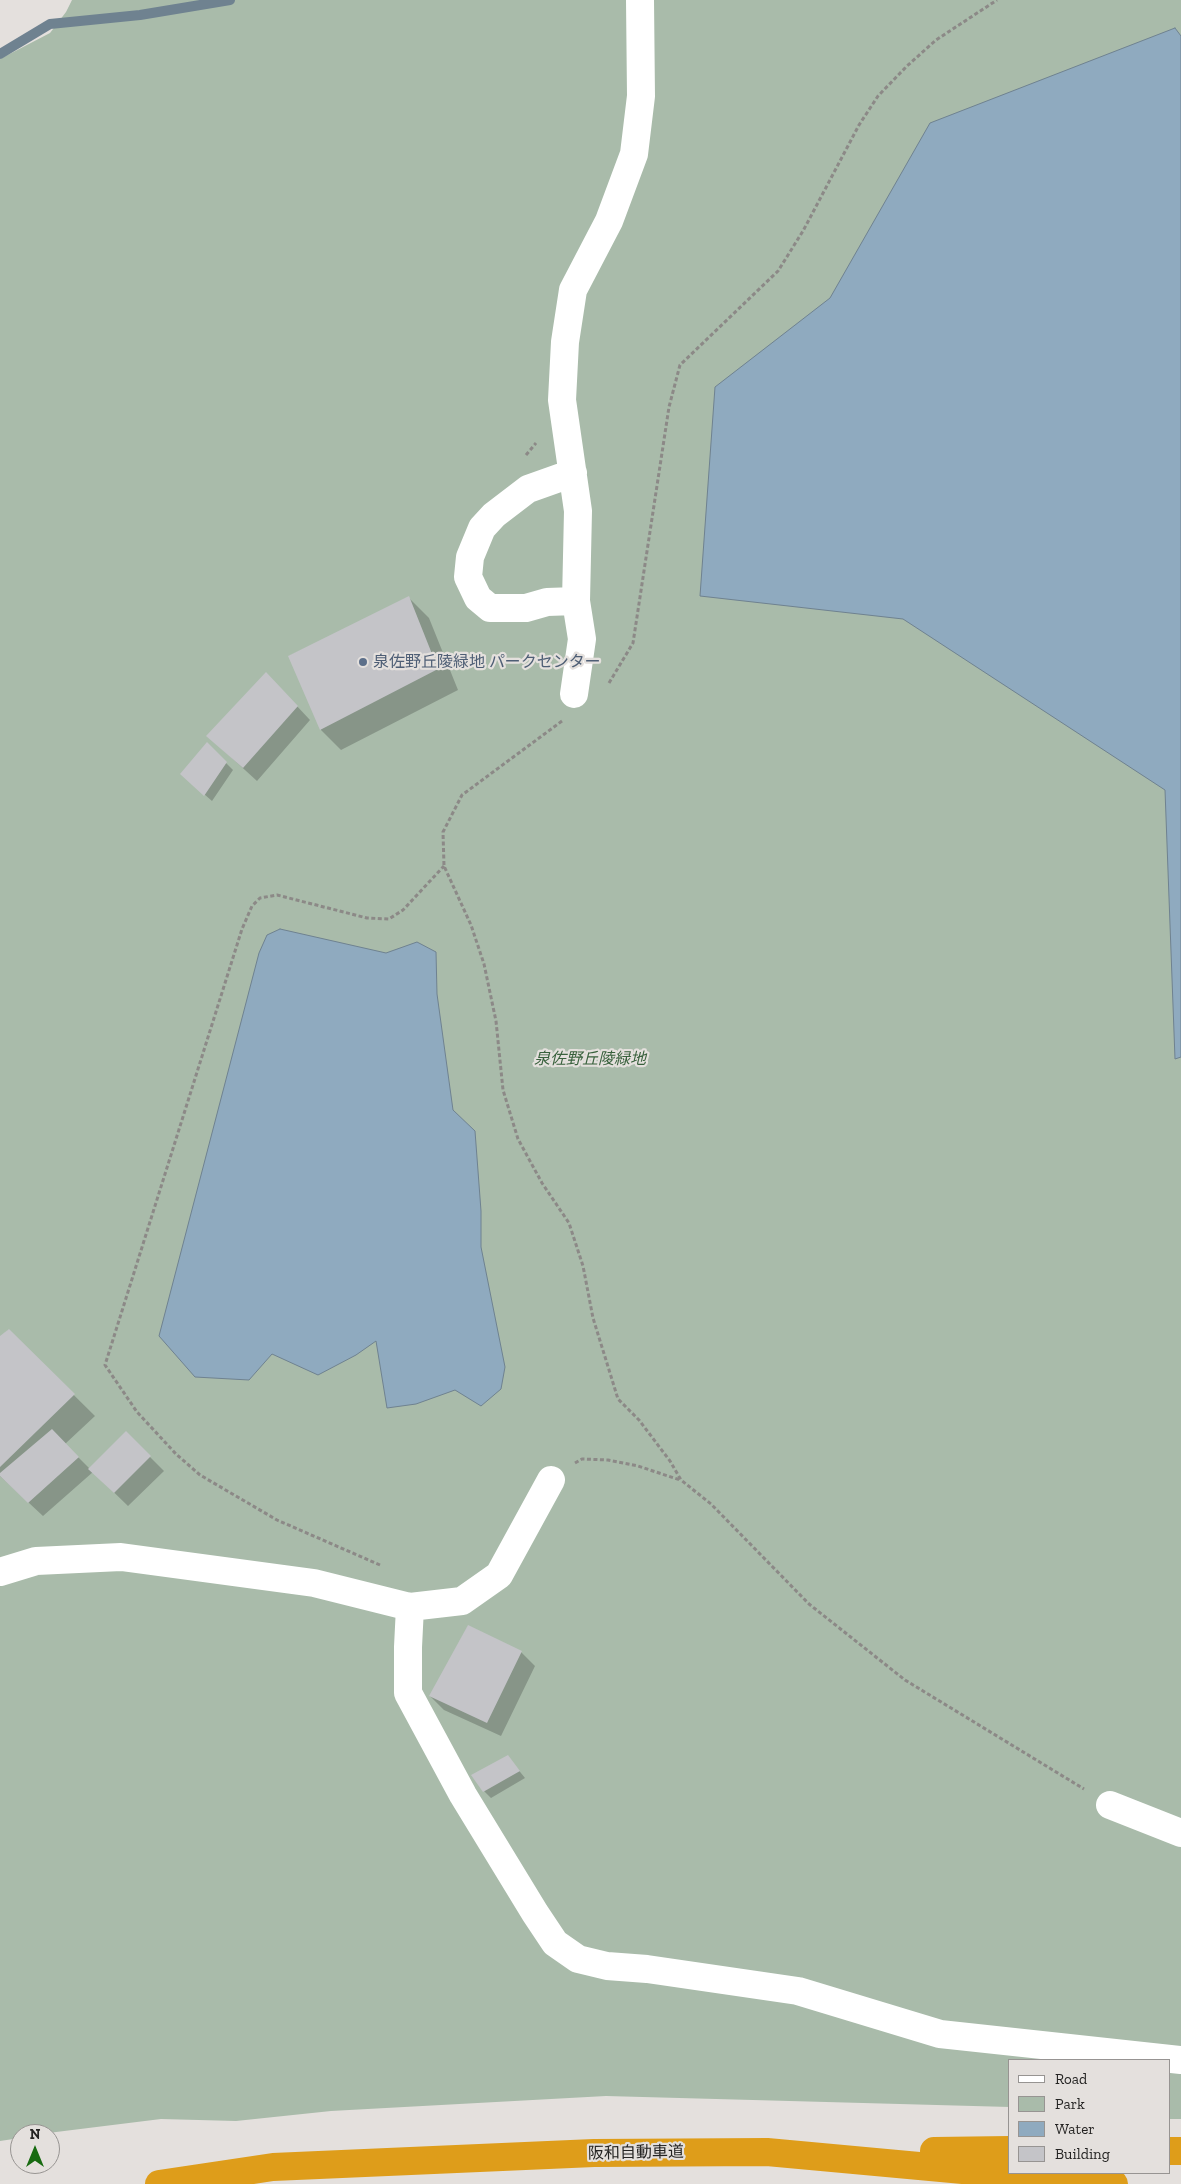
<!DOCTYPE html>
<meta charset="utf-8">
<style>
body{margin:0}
#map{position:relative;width:1181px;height:2184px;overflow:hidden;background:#e4e0dd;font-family:"Zilla Slab",serif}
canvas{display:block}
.legend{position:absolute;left:1008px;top:2059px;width:162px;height:115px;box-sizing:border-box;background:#e4e0dd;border:1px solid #979492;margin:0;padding:6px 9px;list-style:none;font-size:15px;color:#242322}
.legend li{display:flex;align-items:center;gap:10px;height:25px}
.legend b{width:25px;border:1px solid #979492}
.north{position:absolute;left:10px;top:2124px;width:50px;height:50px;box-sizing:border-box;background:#e4e0dd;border:1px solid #979492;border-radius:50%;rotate:0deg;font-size:14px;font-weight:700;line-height:20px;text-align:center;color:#242322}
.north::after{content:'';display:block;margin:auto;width:18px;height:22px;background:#186b11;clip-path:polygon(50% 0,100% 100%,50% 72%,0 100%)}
</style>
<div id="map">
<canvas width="1181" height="2184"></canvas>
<ul class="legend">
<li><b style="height:6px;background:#fff"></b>Road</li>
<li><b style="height:14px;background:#a9bbaa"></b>Park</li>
<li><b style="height:14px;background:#8faabf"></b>Water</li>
<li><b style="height:14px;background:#c4c4c8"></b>Building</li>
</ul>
<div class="north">N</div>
</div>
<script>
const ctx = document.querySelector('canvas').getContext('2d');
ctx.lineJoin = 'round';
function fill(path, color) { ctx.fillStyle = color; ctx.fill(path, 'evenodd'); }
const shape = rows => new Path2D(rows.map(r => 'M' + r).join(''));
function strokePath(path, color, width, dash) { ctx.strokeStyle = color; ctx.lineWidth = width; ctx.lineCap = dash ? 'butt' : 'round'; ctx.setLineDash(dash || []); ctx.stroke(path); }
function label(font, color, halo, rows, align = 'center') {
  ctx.font = font + ' "Zilla Slab","Noto Sans JP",serif'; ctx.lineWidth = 4.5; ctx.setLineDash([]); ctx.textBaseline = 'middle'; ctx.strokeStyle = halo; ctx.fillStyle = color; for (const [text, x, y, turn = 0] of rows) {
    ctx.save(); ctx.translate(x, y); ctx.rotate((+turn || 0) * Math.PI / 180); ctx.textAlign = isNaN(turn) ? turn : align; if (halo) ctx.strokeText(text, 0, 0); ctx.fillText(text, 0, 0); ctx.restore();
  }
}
const green = shape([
 [72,0,1181,0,1181,2119,1170,2119,1170,2060,1010,2060,1010,2107,606,2096,331,2111,236,2121,161,2119,40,2134,20,2134,20,2138,0,2141,0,59,50,33,66,12]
]);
const water = shape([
 [1175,28,1181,36,1181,1057,1175,1059,1165,790,903,619,700,596,715,387,830,298,930,123,1175,28],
 [280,929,386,953,417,942,436,952,437,994,453,1110,475,1131,481,1211,481,1247,505,1367,501,1389,481,1406,455,1390,416,1404,387,1408,376,1341,356,1355,318,1375,272,1354,249,1380,195,1377,159,1336,259,953,267,935,280,929]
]);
const shadow = shape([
 [409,598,429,618,458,690,341,750,321,730,289,656],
 [280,688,310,720,257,781,222,749],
 [207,744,233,770,212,801,188,780],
 [8,1330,95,1416,65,1444,90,1469,126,1433,164,1471,128,1506,93,1472,43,1516,0,1476,0,1338],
 [468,1626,521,1652,535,1666,501,1736,444,1710,430,1696],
 [508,1757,525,1778,491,1798,484,1791]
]);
const stream = shape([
 [0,54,50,24,140,15,230,0]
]);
const building = shape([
 [409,596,438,669,320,730,288,656],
 [266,672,298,706,243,768,206,736],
 [207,742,227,762,204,796,180,774],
 [9,1329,75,1394,0,1467,0,1336],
 [52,1429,79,1457,28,1503,0,1476,0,1473],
 [126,1431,151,1456,114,1493,88,1469],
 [468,1625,522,1651,487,1723,429,1696],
 [508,1755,520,1771,483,1792,471,1775]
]);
const path = shape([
 [526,455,536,443],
 [609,683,633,643,669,407,680,365,778,271,803,231,859,125,878,96,907,66,936,40,997,0],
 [562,721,462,795,443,832,444,866,471,925,484,964,496,1021,503,1090,518,1139,542,1183,569,1223,583,1266,593,1318,618,1399,639,1420,670,1461,681,1480,711,1504,809,1604,905,1680,1084,1789],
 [575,1463,582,1459,608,1460,638,1466,680,1480],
 [380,1565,277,1520,200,1475,176,1454,137,1412,105,1365,242,929,252,906,260,898,277,895,367,918,389,919,403,910,444,866]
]);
const minor = shape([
 [573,473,528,489,494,515,482,528,470,557,468,577,478,598,490,608,526,608,547,602,576,601,578,511,562,400,565,342,573,290,609,221,634,154,641,96,640,0],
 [574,694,582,639,576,601],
 [0,1572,36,1561,121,1557,314,1583,410,1607,408,1647,408,1693,463,1795,535,1913,555,1943,578,1959,607,1966,647,1969,798,1991,940,2034,1181,2060],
 [410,1607,462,1601,499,1575,551,1480],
 [1110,1805,1181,1833]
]);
const highway = shape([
 [934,2151,1010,2150],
 [1170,2151,1181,2151],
 [159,2184,273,2167,594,2153,767,2152,1114,2184]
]);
const markers = [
 [363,662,5,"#5c6f8a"]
];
const serviceNames = [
 ["泉佐野丘陵緑地 パークセンター",373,662]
];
const parkNames = [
 ["泉佐野丘陵緑地",590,1059]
];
const streetNames = [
 ["阪和自動車道",636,2153,-1]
];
fill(green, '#a9bbaa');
fill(water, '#8faabf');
strokePath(water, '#6f8290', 1);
fill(shadow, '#0003');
strokePath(stream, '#6f8290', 10);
fill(building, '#c4c4c8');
strokePath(path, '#8c8987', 3, [4, 2.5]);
strokePath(minor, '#fff', 28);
strokePath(highway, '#de9d1a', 28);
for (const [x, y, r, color] of markers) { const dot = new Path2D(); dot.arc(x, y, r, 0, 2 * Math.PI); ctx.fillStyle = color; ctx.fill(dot); strokePath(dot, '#e4e0dd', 2); }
label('16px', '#4e5e75', '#e4e0dd', serviceNames, 'left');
label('italic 16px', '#39613d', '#e4e0dd', parkNames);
label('16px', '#242322', '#e4e0dd', streetNames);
</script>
